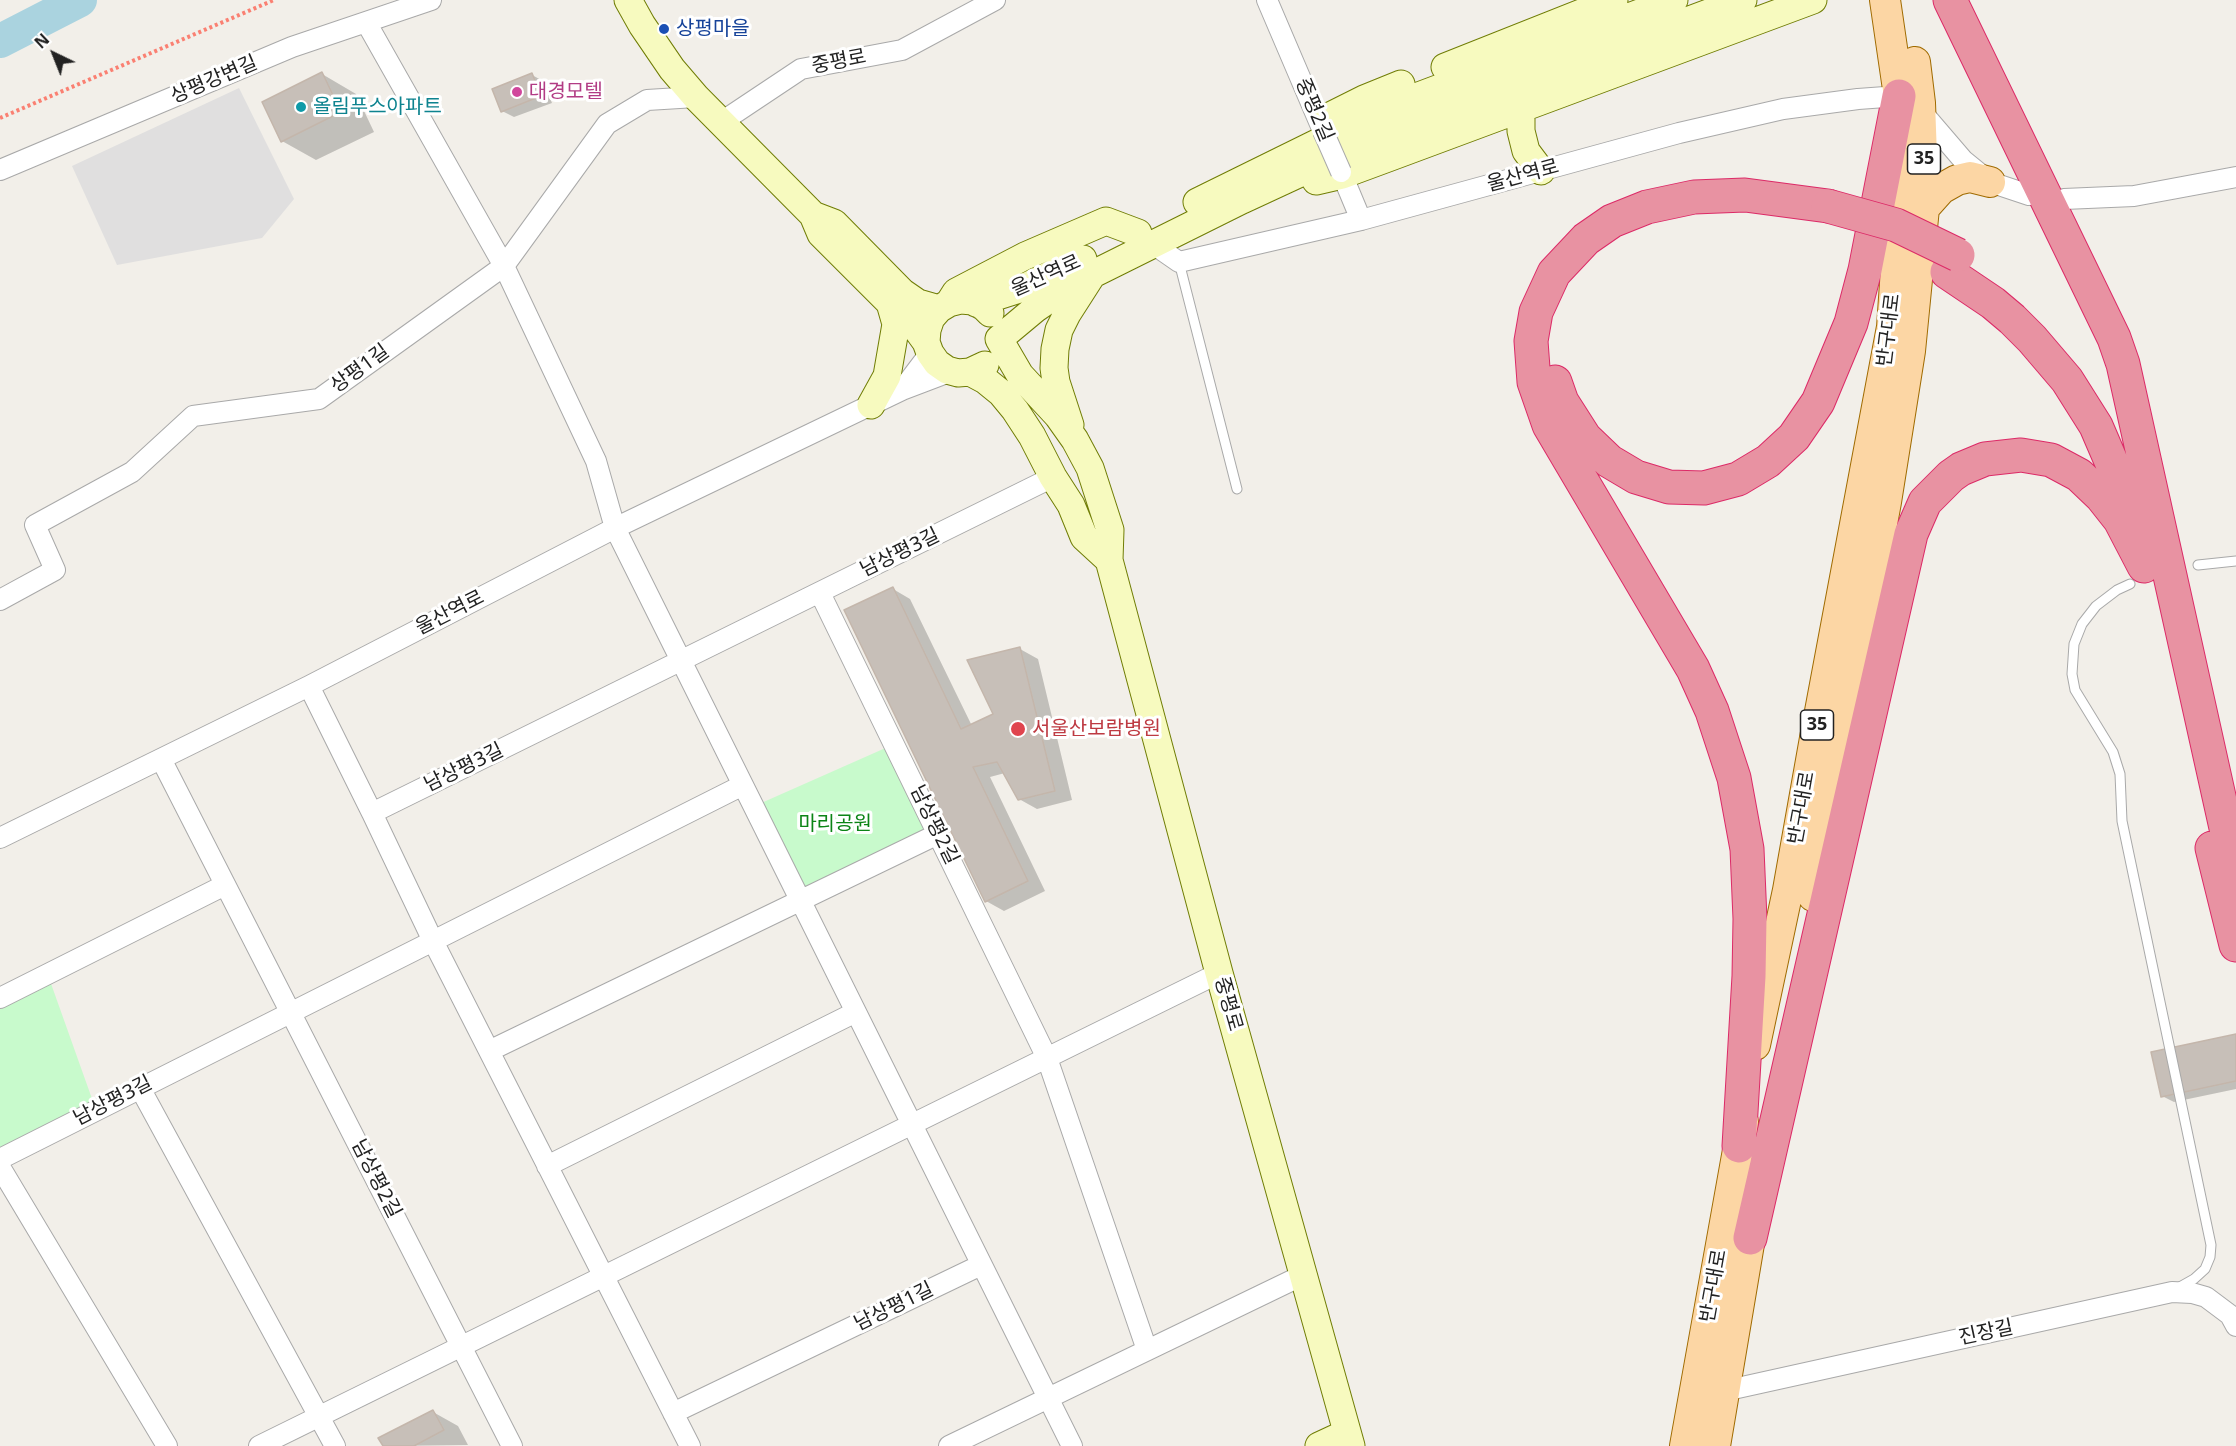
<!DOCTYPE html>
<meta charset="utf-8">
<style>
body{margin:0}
#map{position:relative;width:2236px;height:1446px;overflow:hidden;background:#f2efe9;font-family:"Noto Sans",sans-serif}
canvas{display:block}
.north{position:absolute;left:24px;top:24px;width:60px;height:60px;-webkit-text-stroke:4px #fff;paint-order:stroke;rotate:317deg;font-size:16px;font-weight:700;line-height:24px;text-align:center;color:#222}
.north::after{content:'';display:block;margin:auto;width:21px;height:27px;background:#222;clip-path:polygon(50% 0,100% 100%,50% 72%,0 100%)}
</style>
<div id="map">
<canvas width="2236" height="1446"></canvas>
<div class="north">N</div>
</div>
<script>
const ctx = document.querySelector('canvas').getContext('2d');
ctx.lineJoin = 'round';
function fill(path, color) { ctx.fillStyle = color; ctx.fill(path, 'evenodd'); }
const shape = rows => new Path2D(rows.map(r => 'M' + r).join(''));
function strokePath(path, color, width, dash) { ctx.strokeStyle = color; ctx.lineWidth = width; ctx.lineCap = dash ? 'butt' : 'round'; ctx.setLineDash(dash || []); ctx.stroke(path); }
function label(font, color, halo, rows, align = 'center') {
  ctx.font = font + ' "Noto Sans","Noto Sans KR",sans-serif'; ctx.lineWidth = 6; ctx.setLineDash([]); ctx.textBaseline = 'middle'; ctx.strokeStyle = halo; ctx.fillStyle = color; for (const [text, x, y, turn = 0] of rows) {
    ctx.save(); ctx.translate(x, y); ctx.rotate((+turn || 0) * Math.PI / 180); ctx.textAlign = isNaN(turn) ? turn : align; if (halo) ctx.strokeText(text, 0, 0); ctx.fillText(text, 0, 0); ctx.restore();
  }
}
const residential = shape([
 [239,88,294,199,262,238,117,265,72,166]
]);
const park = shape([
 [890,746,930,830,803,893,759,804],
 [49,978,96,1110,0,1153,0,1004]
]);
const shadow = shape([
 [322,74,356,94,374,132,316,160,282,141],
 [532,75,543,81,552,103,514,117,502,111],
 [893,589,910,599,972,726,995,714,1020,649,1038,659,1072,800,1037,809,1019,799,1005,773,990,777,1045,891,1004,911,986,901],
 [2236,1036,2236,1089,2174,1102,2162,1096],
 [433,1412,458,1426,468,1445,384,1446]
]);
const river = shape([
 [0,41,80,0]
]);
const building = shape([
 [322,72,341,112,281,142,262,102,322,72],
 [532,73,541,96,501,112,492,89,532,73],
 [893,587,961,729,993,714,967,660,1020,647,1055,791,1018,800,997,762,973,767,1028,881,985,902,844,610,893,587],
 [2236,1034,2236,1081,2161,1097,2151,1052,2236,1034],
 [433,1410,444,1430,414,1446,383,1446,378,1438,433,1410]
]);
const path = shape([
 [0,118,274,0]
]);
const service = shape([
 [1179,262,1237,489],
 [2198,565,2236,561],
 [2130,584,2117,590,2096,606,2082,624,2074,644,2072,674,2075,690,2113,752,2120,774,2122,821,2211,1245,2210,1257,2205,1269,2194,1279,2178,1288]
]);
const minor = shape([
 [1267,0,1323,131],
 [366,22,504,266,596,461,615,528,1072,1446],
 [720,123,801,69,902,50,995,0],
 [0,170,292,47,431,0],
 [1341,172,1361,220],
 [2064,199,2134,196,2236,177],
 [1153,244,1179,262,1361,220,1679,133,1783,109,1858,99,1899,96,1921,111,1963,160,1990,182,2029,195],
 [930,353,902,390,952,371],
 [820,593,1047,1058,1147,1350],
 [0,600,55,570,35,525,132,472,193,416,319,399,504,266,607,124,647,100,696,97],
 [309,686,372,813],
 [161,759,512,1446],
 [0,838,309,686,615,528,902,390],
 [0,998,225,885],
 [489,1051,938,834],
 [140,1088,335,1446],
 [0,1159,743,785],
 [547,1166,856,1012],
 [0,1167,167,1446],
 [1724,1391,2172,1292,2192,1293,2206,1297,2230,1315,2236,1326],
 [673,1413,981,1265],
 [259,1446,1219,973],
 [690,1446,432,939,372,813,1053,477],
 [949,1446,1303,1275]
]);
const secondary = shape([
 [628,0,642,25,672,69,696,97,813,215],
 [1445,67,1614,0],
 [1521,109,1521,131,1526,151,1541,171],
 [1324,119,1364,99,1401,84],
 [1316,181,1342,175,1388,158,1813,0],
 [1197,202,1392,106,1674,0],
 [949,303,956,292,1025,256,1106,221,1138,233],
 [976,303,1023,288,1083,259],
 [939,309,931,318,927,330,926,342,930,353,937,363,947,370,958,373,970,372,985,365],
 [926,342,918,331,821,234,813,215,834,223,902,292,918,303,939,309,949,303,961,300,973,301,984,307,990,313],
 [970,372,985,380,1001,393,1015,410,1032,436,1053,477,1071,505,1084,537,1109,560,1110,530,1090,468,1075,440,1058,416,1020,375,999,339,1035,309,1067,287,1242,200,1380,136,1743,0],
 [871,405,887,376,896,324,890,303],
 [1070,425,1056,382,1054,368,1055,349,1059,330,1067,314,1092,275],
 [1109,560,1219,973,1351,1446],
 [1319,1446,1347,1433]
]);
const primary = shape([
 [1924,208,1941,189,1957,180,1970,177,1990,182],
 [1813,896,1886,502,1910,351,1924,208,1920,103,1915,62],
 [1755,1045,1788,890,1815,738,1892,327,1902,181,1899,96,1885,0],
 [1685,1446,1743,1122],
 [1715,1446,1754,1214]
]);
const motorway = shape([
 [1950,0,2114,338,2123,364,2236,873],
 [1947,272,1993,303,2012,319,2032,339,2067,380,2096,426,2123,489,2133,524],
 [1555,382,1562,402,1585,438,1609,461,1636,477,1669,487,1704,488,1738,479,1768,461,1794,437,1818,402,1851,323,1865,270,1899,96],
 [2212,848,2236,945],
 [1739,1146,1749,976,1750,919,1747,849,1734,778,1712,711,1693,669,1549,425,1534,382,1531,341,1536,312,1554,273,1586,239,1612,221,1647,207,1694,197,1745,195,1828,206],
 [1750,1238,1911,534,1925,502,1951,476,1961,469,1985,459,2021,455,2051,460,2079,475,2101,496,2120,520,2144,566]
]);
const minorBridge = shape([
 [1323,131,1341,172]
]);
const motorwayBridge = shape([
 [1828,206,1896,225,1958,255]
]);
const markers = [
 [664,29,6,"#1a4fb4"],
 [517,92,6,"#d1479c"],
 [301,107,6,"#0f9aa8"],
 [1018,729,8,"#e0444e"]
];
const shields = [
 [1924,159,33],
 [1817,725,33]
];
const shieldNames = [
 ["35",1924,159],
 ["35",1817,725]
];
const transitNames = [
 ["상평마을",676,29]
];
const streetNames = [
 ["중평로",839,62,-11],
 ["상평강변길",214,80,-23],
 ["중평2길",1314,110,67],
 ["울산역로",1523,176,-15],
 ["울산역로",1046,276,-24],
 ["반구대로",1889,330,-83],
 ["상평1길",360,369,-36],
 ["남상평3길",900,553,-26],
 ["울산역로",450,613,-27],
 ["남상평3길",464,768,-26],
 ["반구대로",1802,808,-80],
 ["남상평2길",934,825,64],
 ["중평로",1228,1004,74],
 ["남상평3길",113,1101,-27],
 ["남상평2길",376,1179,63],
 ["반구대로",1714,1286,-80],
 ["남상평1길",894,1307,-26],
 ["진장길",1986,1333,-12]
];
const hotelNames = [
 ["대경모텔",529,92]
];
const cultureNames = [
 ["올림푸스아파트",313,107]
];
const healthNames = [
 ["서울산보람병원",1032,729]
];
const parkNames = [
 ["마리공원",835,824]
];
fill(residential, '#e0dfdf');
fill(park, '#c8facc');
fill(shadow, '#0003');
strokePath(river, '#aad3df', 34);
fill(building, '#c7bfb8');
strokePath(building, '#c4b6ab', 1.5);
strokePath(service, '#a9a9a9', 11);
strokePath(minor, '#a9a9a9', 22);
strokePath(secondary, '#707d05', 29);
strokePath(primary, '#a06b00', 32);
strokePath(motorway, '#dc2a67', 35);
strokePath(path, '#fa8072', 4, [3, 3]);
strokePath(service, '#fff', 9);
strokePath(minor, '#fff', 20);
strokePath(secondary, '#f7fabf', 27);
strokePath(primary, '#fcd6a4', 30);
strokePath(motorway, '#e892a2', 33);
strokePath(minorBridge, '#a9a9a9', 22, []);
strokePath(motorwayBridge, '#dc2a67', 35, []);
strokePath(minorBridge, '#fff', 20);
strokePath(motorwayBridge, '#e892a2', 33);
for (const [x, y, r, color] of markers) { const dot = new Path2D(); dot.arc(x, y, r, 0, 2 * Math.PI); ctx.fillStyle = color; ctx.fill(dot); strokePath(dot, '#fff', 2); }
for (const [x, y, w] of shields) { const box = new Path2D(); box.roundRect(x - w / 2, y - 15, w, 30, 4.5); ctx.fillStyle = '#fff'; ctx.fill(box); strokePath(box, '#222', 1.5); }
label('bold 18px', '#222', null, shieldNames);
label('20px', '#164399', '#fff', transitNames, 'left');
label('20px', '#222', '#fff', streetNames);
label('20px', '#b23c85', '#fff', hotelNames, 'left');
label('20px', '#0d838f', '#fff', cultureNames, 'left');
label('20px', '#be3a42', '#fff', healthNames, 'left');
label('20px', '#0c8416', '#fff', parkNames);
</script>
